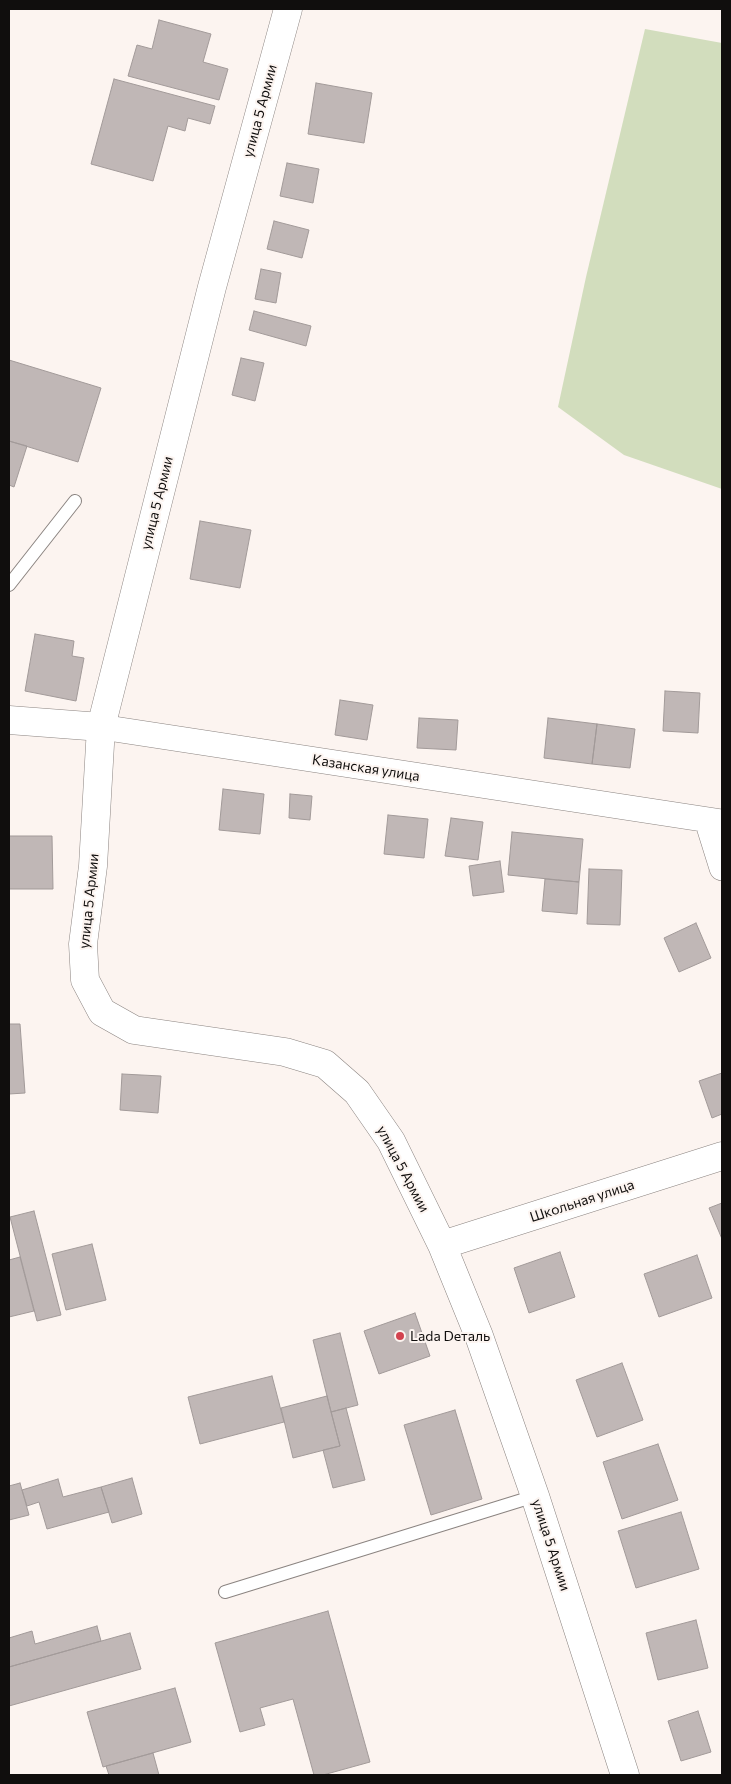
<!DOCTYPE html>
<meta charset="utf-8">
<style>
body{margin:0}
#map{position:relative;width:731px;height:1784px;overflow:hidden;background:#fcf4f0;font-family:Commissioner,sans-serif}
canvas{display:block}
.frame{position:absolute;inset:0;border:10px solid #100e0d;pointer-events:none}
</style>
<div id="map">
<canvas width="731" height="1784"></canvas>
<div class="frame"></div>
</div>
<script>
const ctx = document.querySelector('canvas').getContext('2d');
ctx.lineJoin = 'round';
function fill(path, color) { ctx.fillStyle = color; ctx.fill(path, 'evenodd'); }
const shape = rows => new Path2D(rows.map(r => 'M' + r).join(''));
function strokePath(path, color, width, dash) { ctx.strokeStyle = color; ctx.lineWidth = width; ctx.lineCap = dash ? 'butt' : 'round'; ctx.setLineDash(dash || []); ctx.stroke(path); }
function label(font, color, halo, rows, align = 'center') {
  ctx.font = font + ' Commissioner,sans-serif'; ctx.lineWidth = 4; ctx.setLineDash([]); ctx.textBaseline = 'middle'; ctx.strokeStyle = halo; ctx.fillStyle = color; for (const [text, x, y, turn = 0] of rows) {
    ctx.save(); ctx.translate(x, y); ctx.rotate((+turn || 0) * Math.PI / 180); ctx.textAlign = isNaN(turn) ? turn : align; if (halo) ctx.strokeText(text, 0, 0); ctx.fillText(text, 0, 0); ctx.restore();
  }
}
const green = shape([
 [645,29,722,43,722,489,624,455,558,407,586,277]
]);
const building = shape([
 [159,20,211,34,203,62,228,69,219,100,128,76,137,45,152,49,159,20],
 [114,79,215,106,210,124,188,118,185,131,168,126,153,181,91,164,114,79],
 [316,83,372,93,364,143,308,134,316,83],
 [287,163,319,169,313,203,280,196,287,163],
 [274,221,309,230,302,258,267,249,274,221],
 [261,269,281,273,276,303,255,299,261,269],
 [254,311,311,326,306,346,249,330,254,311],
 [241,358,264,363,255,401,232,395,241,358],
 [9,360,101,388,78,462,9,441,9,360],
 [9,441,27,446,14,487,9,485,9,441],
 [200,521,251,530,240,588,190,579,200,521],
 [35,634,74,641,72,656,84,658,76,701,25,691,35,634],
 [665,691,700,693,698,733,663,731,665,691],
 [340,700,373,705,367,740,335,735,340,700],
 [419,718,458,720,456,750,417,748,419,718],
 [548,718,597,724,592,764,544,758,548,718],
 [597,724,635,729,630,768,592,764,597,724],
 [223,789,264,794,260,834,219,830,223,789],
 [290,794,312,796,310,820,289,818,290,794],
 [388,815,428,819,424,858,384,854,388,815],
 [451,818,483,822,478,860,445,856,451,818],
 [512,832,583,839,579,882,508,875,512,832],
 [9,836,52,836,53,889,9,889,9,836],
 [500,861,504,892,473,896,469,866,500,861],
 [589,869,622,870,620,925,587,924,589,869],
 [545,879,579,882,577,914,542,911,545,879],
 [696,923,711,958,679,972,664,938,696,923],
 [9,1024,20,1024,25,1093,9,1094,9,1024],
 [722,1073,722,1114,712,1118,699,1081,722,1073],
 [122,1074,161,1076,158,1113,120,1110,122,1074],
 [722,1203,722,1239,709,1208,722,1203],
 [34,1211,61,1315,37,1321,10,1217,34,1211],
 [92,1244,106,1300,66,1310,52,1254,92,1244],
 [560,1252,575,1297,529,1313,514,1268,560,1252],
 [697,1255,712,1298,659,1317,644,1274,697,1255],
 [20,1257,34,1311,9,1317,9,1260,20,1257],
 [415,1313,430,1356,379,1374,364,1331,415,1313],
 [340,1333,358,1405,331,1412,313,1340,340,1333],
 [622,1363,643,1420,597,1437,576,1380,622,1363],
 [272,1376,284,1422,200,1444,188,1397,272,1376],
 [327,1396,340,1446,293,1458,281,1408,327,1396],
 [346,1408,365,1480,333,1488,323,1450,340,1446,331,1412,346,1408],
 [455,1410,482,1499,431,1515,404,1425,455,1410],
 [658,1444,678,1500,622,1519,603,1462,658,1444],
 [132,1478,142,1514,112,1523,101,1487,132,1478],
 [58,1479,63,1497,101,1487,109,1512,47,1529,39,1502,27,1506,22,1490,58,1479],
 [20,1483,29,1515,9,1520,9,1486,20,1483],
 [681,1512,699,1569,636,1588,618,1531,681,1512],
 [328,1611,370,1762,323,1775,314,1775,293,1699,260,1708,265,1725,240,1732,215,1643,328,1611],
 [696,1620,708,1668,658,1680,646,1633,696,1620],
 [97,1626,101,1641,9,1667,9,1638,32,1631,35,1644,97,1626],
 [130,1633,141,1669,9,1706,9,1667,130,1633],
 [175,1688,191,1742,103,1767,87,1712,175,1688],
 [698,1711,711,1752,681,1761,668,1721,698,1711],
 [153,1753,159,1775,109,1775,106,1766,153,1753]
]);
const lane = shape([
 [9,585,75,501],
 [225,1592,535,1496]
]);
const street = shape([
 [101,727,722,822],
 [707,820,722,868]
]);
const secondary = shape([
 [288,9,212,287,101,727,93,866,83,944,85,980,102,1012,134,1030,285,1052,325,1064,357,1092,391,1141,442,1245,479,1336,535,1496,625,1775],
 [9,720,101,727],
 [442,1245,722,1156]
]);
const markers = [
 [400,1336,5,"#d2424e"]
];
const streetNames = [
 ["улица 5 Армии",260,111,-75],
 ["улица 5 Армии",157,503,-76],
 ["Казанская улица",366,768,9],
 ["улица 5 Армии",89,901,-84],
 ["улица 5 Армии",403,1169,62],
 ["Школьная улица",582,1201,-18],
 ["улица 5 Армии",551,1545,72]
];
const poiNames = [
 ["Lada Dеталь",410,1336]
];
fill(green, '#d2ddbd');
fill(building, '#c0b7b6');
strokePath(building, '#a29a99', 1);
strokePath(lane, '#8b8481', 14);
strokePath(street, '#8b8481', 26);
strokePath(secondary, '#8b8481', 29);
strokePath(lane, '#fff', 12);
strokePath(street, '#fff', 25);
strokePath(secondary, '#fff', 28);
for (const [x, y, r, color] of markers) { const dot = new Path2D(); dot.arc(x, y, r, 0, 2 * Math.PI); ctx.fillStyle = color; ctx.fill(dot); strokePath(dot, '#fcf4f0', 2); }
label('14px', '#100e0d', '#fcf4f0', streetNames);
label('14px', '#100e0d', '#fcf4f0', poiNames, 'left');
</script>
